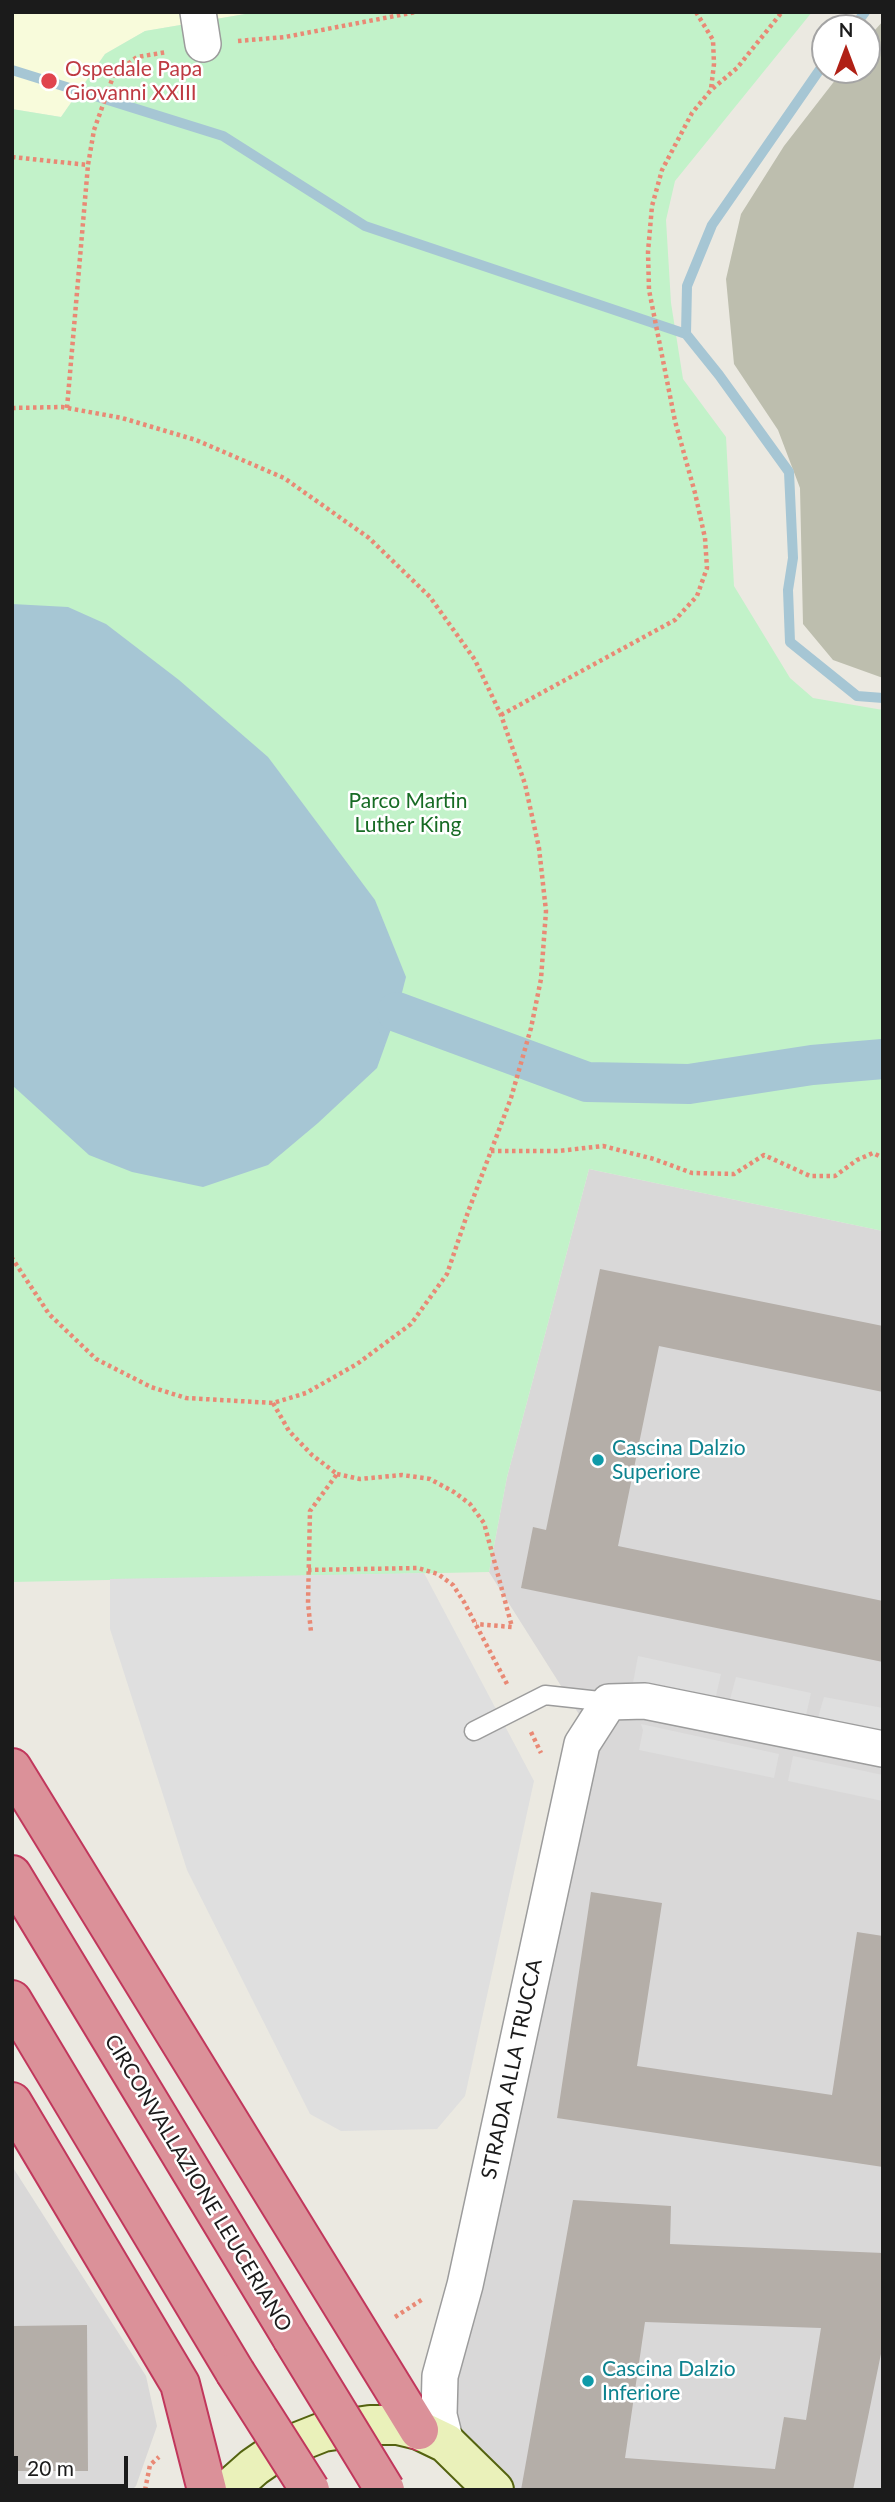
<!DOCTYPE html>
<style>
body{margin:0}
#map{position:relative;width:895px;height:2502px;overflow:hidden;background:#ebe9e1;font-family:Lato,sans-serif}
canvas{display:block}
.frame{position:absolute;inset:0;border:14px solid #1b1b1b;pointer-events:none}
.north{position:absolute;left:811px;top:14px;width:70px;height:70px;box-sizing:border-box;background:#fff;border:2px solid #a4a4a4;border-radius:50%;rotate:0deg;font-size:19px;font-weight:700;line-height:28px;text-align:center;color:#1b1b1b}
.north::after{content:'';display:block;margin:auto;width:24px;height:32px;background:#b02116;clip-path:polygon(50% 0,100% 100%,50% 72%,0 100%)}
.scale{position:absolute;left:14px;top:2456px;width:114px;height:32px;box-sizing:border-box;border:4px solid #1b1b1b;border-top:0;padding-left:9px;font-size:21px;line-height:24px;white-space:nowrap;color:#1b1b1b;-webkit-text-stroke:5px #fff;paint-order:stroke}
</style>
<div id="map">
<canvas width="895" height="2502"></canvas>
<div class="frame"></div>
<div class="north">N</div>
<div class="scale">20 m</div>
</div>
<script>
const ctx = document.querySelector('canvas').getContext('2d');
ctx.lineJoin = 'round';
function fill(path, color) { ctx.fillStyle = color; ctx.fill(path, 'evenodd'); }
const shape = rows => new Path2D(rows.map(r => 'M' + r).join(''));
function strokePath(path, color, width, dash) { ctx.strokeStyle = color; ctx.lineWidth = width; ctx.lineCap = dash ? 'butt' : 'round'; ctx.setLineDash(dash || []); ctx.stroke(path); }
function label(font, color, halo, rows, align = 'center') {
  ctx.font = font + ' Lato,sans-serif'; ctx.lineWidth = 5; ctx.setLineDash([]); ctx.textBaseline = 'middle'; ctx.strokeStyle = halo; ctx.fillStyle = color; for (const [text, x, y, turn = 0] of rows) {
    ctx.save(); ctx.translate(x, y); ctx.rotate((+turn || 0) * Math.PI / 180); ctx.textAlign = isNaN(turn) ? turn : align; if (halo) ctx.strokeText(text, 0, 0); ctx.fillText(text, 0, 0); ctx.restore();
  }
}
const residential = shape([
 [589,1169,883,1231,883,2490,506,2490,446,2432,587,1727,489,1572,507,1477],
 [12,2166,146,2376,157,2426,136,2486,132,2490,12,2490]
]);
const education = shape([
 [12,12,257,12,145,31,105,54,61,117,12,109]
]);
const construction = shape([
 [883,21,883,678,833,660,803,624,800,488,778,430,734,364,726,279,741,214,784,146,843,70,867,70,867,39]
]);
const park = shape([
 [257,12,812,12,675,181,666,220,671,303,683,379,726,437,734,586,790,678,813,698,883,710,883,1231,589,1169,507,1477,489,1572,12,1582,12,109,61,117,105,54,145,31]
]);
const parking = shape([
 [424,1573,534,1781,465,2096,437,2129,341,2131,310,2114,187,1870,110,1629,110,1579],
 [638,1656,721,1674,715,1700,633,1683],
 [736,1677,811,1693,805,1720,729,1703],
 [824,1697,883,1708,883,1735,817,1721],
 [641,1724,779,1754,774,1778,639,1750,643,1730],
 [793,1756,883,1775,883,1801,788,1781]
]);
const water = shape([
 [12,604,68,607,106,624,179,680,268,757,375,900,406,977,397,1012,377,1068,318,1123,268,1165,203,1187,132,1172,89,1155,12,1085]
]);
const stream = shape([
 [853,28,865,12],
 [825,62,712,225,687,286,686,334,719,375,789,472,793,558,788,590,790,642,857,696,883,698],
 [12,70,223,136,365,226,686,334]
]);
const canal = shape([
 [397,1012,587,1082,689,1084,812,1065,883,1059]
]);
const building = shape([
 [600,1269,883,1326,883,1392,659,1346,618,1546,883,1601,883,1662,521,1588,533,1527,546,1530],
 [591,1892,662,1903,637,2066,832,2095,857,1932,883,1936,883,2167,557,2118],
 [573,2200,671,2206,670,2244,883,2253,883,2344,853,2490,521,2490],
 [645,2322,821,2328,806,2420,784,2417,775,2469,625,2458],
 [87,2325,88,2471,14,2471,13,2326]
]);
const path = shape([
 [696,12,713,40,714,64,711,89],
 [238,41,285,37,416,12],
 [12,157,88,165,94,130,114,74,137,57,167,52],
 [12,408,62,407,122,418,196,440,284,478,369,538,430,597,475,660,501,715,525,784,539,848,546,911,541,979,531,1028,511,1098,468,1212,447,1274,411,1324,357,1364,306,1393,273,1403,186,1398,151,1387,96,1359,49,1314,12,1258],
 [67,408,88,165],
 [501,715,675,620,697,596,707,568,705,538,695,493,675,421,649,290,648,252,652,206,662,170,692,113,711,90,737,68,782,12],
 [491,1151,558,1151,603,1146,654,1159,692,1173,734,1174,764,1155,810,1176,835,1176,857,1160,873,1153,883,1158],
 [273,1403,289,1431,312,1455,337,1474,310,1511,308,1603,311,1632],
 [337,1474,360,1479,402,1475,430,1479,454,1492,470,1504,484,1523,512,1627,476,1624],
 [308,1570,418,1568,438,1574,453,1585,464,1602,507,1684],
 [531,1732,541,1753],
 [395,2317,423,2299],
 [145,2490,150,2465,159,2457]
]);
const lane = shape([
 [474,1731,545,1695,609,1702]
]);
const street = shape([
 [198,12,203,44],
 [446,2443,439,2415,440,2376,465,2285,582,1744,609,1702,645,1701,883,1749]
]);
const secondary = shape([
 [228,2490,254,2467,280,2449,323,2432,370,2425,398,2425,419,2430,446,2443,494,2490]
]);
const highway = shape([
 [12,1768,419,2430],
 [12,1875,292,2338],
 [12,2000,235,2372],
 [12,2102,180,2384,207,2490]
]);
const highwayBridge = shape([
 [292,2338,385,2490],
 [235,2372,310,2490]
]);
const markers = [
 [49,81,9,"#e0444e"],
 [598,1460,7,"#0f9aa8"],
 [588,2381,7,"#0f9aa8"]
];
const healthNames = [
 ["Ospedale Papa",65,69],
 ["Giovanni XXIII",65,93]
];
const parkNames = [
 ["Parco Martin",408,801],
 ["Luther King",408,825]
];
const cultureNames = [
 ["Cascina Dalzio",612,1448],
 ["Superiore",612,1472],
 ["Cascina Dalzio",602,2369],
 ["Inferiore",602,2393]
];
const streetNames = [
 ["STRADA ALLA TRUCCA",512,2069,-78],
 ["CIRCONVALLAZIONE LEUCERIANO",198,2183,59]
];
fill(residential, '#d9d8d8');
fill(education, '#f8fbdb');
fill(construction, '#bdbeae');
fill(park, '#c2f2c9');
fill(parking, '#dfdfdf');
fill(water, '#a6c6d4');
strokePath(stream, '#a6c6d4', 10);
strokePath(canal, '#a6c6d4', 40);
fill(building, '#b4aea8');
strokePath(lane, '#9c9c9c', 21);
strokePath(street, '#9c9c9c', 38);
strokePath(secondary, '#546310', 42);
strokePath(highway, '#c1375c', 42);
strokePath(path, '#e98975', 4.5, [3.5, 3.5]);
strokePath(lane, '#fff', 18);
strokePath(street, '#fff', 35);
strokePath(secondary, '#eaf1ba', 38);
strokePath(highway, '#db9199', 38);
strokePath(highwayBridge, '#c1375c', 42, []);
strokePath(highwayBridge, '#db9199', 38);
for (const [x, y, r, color] of markers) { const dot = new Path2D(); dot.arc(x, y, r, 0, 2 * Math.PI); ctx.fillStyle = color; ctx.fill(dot); strokePath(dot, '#fff', 2.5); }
label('21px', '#be3a42', '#fff', healthNames, 'left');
label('21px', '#176b24', '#fff', parkNames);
label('21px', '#0d838f', '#fff', cultureNames, 'left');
label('21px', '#1b1b1b', '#fff', streetNames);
</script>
